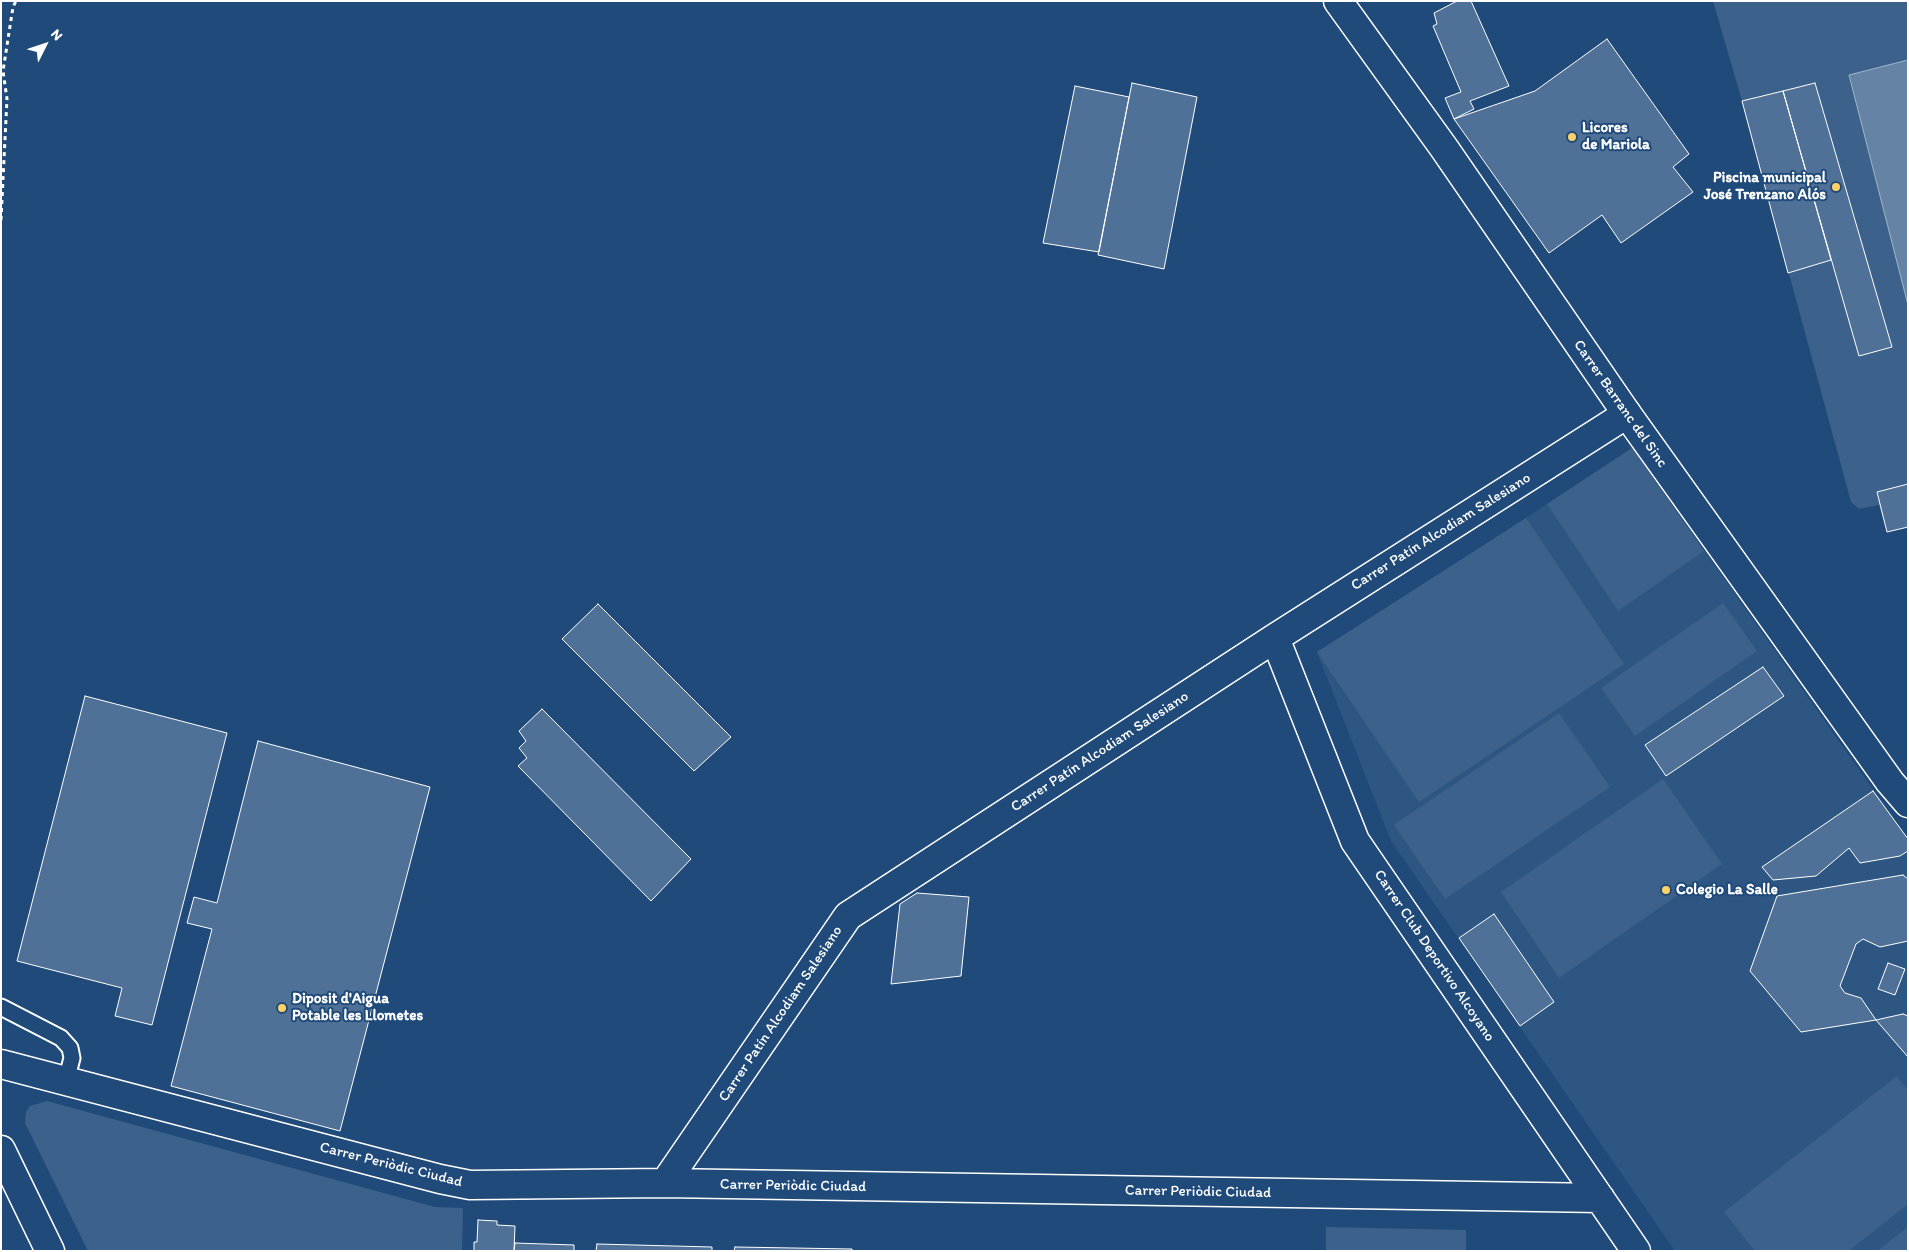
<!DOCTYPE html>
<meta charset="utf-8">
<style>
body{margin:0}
#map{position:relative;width:1909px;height:1252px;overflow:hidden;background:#1f4a7a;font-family:Itim,sans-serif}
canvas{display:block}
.frame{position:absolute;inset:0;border:2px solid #fff;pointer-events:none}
.north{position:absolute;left:20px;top:20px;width:50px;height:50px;-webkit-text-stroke:4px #1f4a7a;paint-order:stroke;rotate:49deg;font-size:14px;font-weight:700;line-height:20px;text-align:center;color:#fff}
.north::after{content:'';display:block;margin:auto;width:18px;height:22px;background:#fff;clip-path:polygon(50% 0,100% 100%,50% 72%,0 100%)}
</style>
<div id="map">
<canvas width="1909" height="1252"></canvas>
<div class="frame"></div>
<div class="north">N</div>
</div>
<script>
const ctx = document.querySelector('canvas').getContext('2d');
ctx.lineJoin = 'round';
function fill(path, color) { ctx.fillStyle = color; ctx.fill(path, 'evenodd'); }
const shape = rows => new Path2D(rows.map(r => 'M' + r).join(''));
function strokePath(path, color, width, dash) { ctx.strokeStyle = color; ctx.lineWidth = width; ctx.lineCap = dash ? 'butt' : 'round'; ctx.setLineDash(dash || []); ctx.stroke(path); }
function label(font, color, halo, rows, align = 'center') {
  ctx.font = font + ' Itim,sans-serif'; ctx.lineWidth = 4; ctx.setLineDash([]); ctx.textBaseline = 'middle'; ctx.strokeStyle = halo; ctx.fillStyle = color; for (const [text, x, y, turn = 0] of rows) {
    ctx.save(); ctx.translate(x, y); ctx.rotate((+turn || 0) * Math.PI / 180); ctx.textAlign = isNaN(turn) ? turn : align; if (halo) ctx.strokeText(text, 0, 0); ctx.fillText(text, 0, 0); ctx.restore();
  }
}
const built = shape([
 [1632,448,1908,839,1908,1251,1675,1251,1391,841,1317,652,1526,518]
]);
const green = shape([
 [1713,1,1908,1,1908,527,1887,532,1879,505,1859,509,1851,502,1742,101],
 [1632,448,1704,551,1618,611,1547,504],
 [1526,518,1624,664,1419,802,1317,652],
 [1723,603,1757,651,1635,736,1601,688],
 [1559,713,1610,787,1445,899,1394,825],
 [1663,779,1722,864,1559,978,1501,892],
 [1897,1076,1908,1091,1908,1204,1849,1251,1755,1251,1724,1212],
 [47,1101,435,1207,463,1208,462,1251,88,1251,25,1123,26,1112,30,1106],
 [1326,1227,1466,1230,1466,1251,1326,1251],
 [1908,1227,1908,1251,1877,1251]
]);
const water = shape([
 [1908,60,1908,305,1849,75,1908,60]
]);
const building = shape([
 [1457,1,1471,1,1509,86,1470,101,1474,109,1454,119,1445,98,1461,92,1433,26,1437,24,1434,13,1457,1],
 [1607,39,1689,154,1673,167,1693,192,1621,243,1602,215,1549,253,1454,119,1535,91,1607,39],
 [1132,83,1197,97,1164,269,1098,255,1132,83],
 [1815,83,1892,347,1859,356,1783,91,1815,83],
 [1075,86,1129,97,1099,252,1043,243,1075,86],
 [1783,91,1831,260,1788,273,1742,101,1783,91],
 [1908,484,1908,527,1887,532,1877,492,1908,484],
 [598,604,731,737,694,771,562,639,598,604],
 [1763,667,1784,696,1666,776,1645,745,1763,667],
 [85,696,227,733,152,1025,115,1016,122,988,17,961,85,696],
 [542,709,691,859,651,901,518,766,527,758,519,748,526,741,519,731,542,709],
 [258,741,430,787,340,1131,171,1086,212,929,187,923,194,897,217,903,258,741],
 [1873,791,1908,839,1908,851,1900,856,1860,863,1849,848,1816,876,1773,880,1762,867,1873,791],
 [1903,875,1908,879,1908,941,1880,947,1863,939,1856,944,1840,986,1845,993,1861,998,1876,1020,1801,1032,1750,971,1777,896,1903,875],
 [917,893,969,897,961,976,891,984,900,904,917,893],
 [1494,914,1554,1002,1520,1026,1459,938,1494,914],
 [1888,963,1905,969,1895,995,1878,989,1888,963],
 [1903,1014,1908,1016,1908,1057,1876,1020,1903,1014],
 [478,1220,497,1221,497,1225,515,1226,514,1251,474,1251,474,1242,477,1242,478,1220],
 [515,1243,574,1245,574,1251,514,1251,515,1243],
 [597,1244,712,1247,712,1251,596,1251,597,1244],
 [735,1247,852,1249,852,1251,734,1251,735,1247]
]);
const path = shape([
 [1,220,7,99,3,71,13,7,16,1]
]);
const service = shape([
 [1,1007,61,1038,70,1048,72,1058,66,1081]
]);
const minor = shape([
 [1275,638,1355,841,1636,1251],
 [1,1064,440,1179,470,1185,665,1183,1600,1198],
 [1,1150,50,1251],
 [665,1183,848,916,1275,638,1627,414]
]);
const tertiary = shape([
 [1338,1,1444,148,1627,414,1890,782,1908,803]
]);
const markers = [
 [1572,137,5,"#ffd166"],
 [1836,187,5,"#ffd166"],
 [1666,890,5,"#ffd166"],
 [282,1008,5,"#ffd166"]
];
const poiNames = [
 ["Licores",1582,128],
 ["de Mariola",1582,145],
 ["Piscina municipal",1826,178,"right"],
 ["José Trenzano Alós",1826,195,"right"],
 ["Colegio La Salle",1676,890],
 ["Diposit d'Aigua",292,999],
 ["Potable les Llometes",292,1016]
];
const streetNames = [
 ["Carrer Barranc del Sinc",1620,404,55],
 ["Carrer Patín Alcodiam Salesiano",1441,532,-32],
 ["Carrer Patín Alcodiam Salesiano",1100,752,-33],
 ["Carrer Club Deportivo Alcoyano",1434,956,56],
 ["Carrer Patín Alcodiam Salesiano",781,1014,-56],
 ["Carrer Periòdic Ciudad",391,1165,14],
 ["Carrer Periòdic Ciudad",793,1186,1],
 ["Carrer Periòdic Ciudad",1198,1192,1]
];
fill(built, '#2e5683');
fill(green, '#3c618b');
fill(water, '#6583a4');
strokePath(water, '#a3b5c8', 1);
fill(building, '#507197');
strokePath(building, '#fff', 1);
strokePath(service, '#fff', 19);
strokePath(minor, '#fff', 31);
strokePath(tertiary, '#fff', 31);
strokePath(path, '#fff', 3, [4, 4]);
strokePath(service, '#1f4a7a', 15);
strokePath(minor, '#1f4a7a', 28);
strokePath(tertiary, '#1f4a7a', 28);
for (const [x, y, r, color] of markers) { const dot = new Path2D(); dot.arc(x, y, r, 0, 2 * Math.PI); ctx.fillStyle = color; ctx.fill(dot); strokePath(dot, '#1f4a7a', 2); }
label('bold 15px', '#fff', '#1f4a7a', poiNames, 'left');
label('15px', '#fff', '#1f4a7a', streetNames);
</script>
